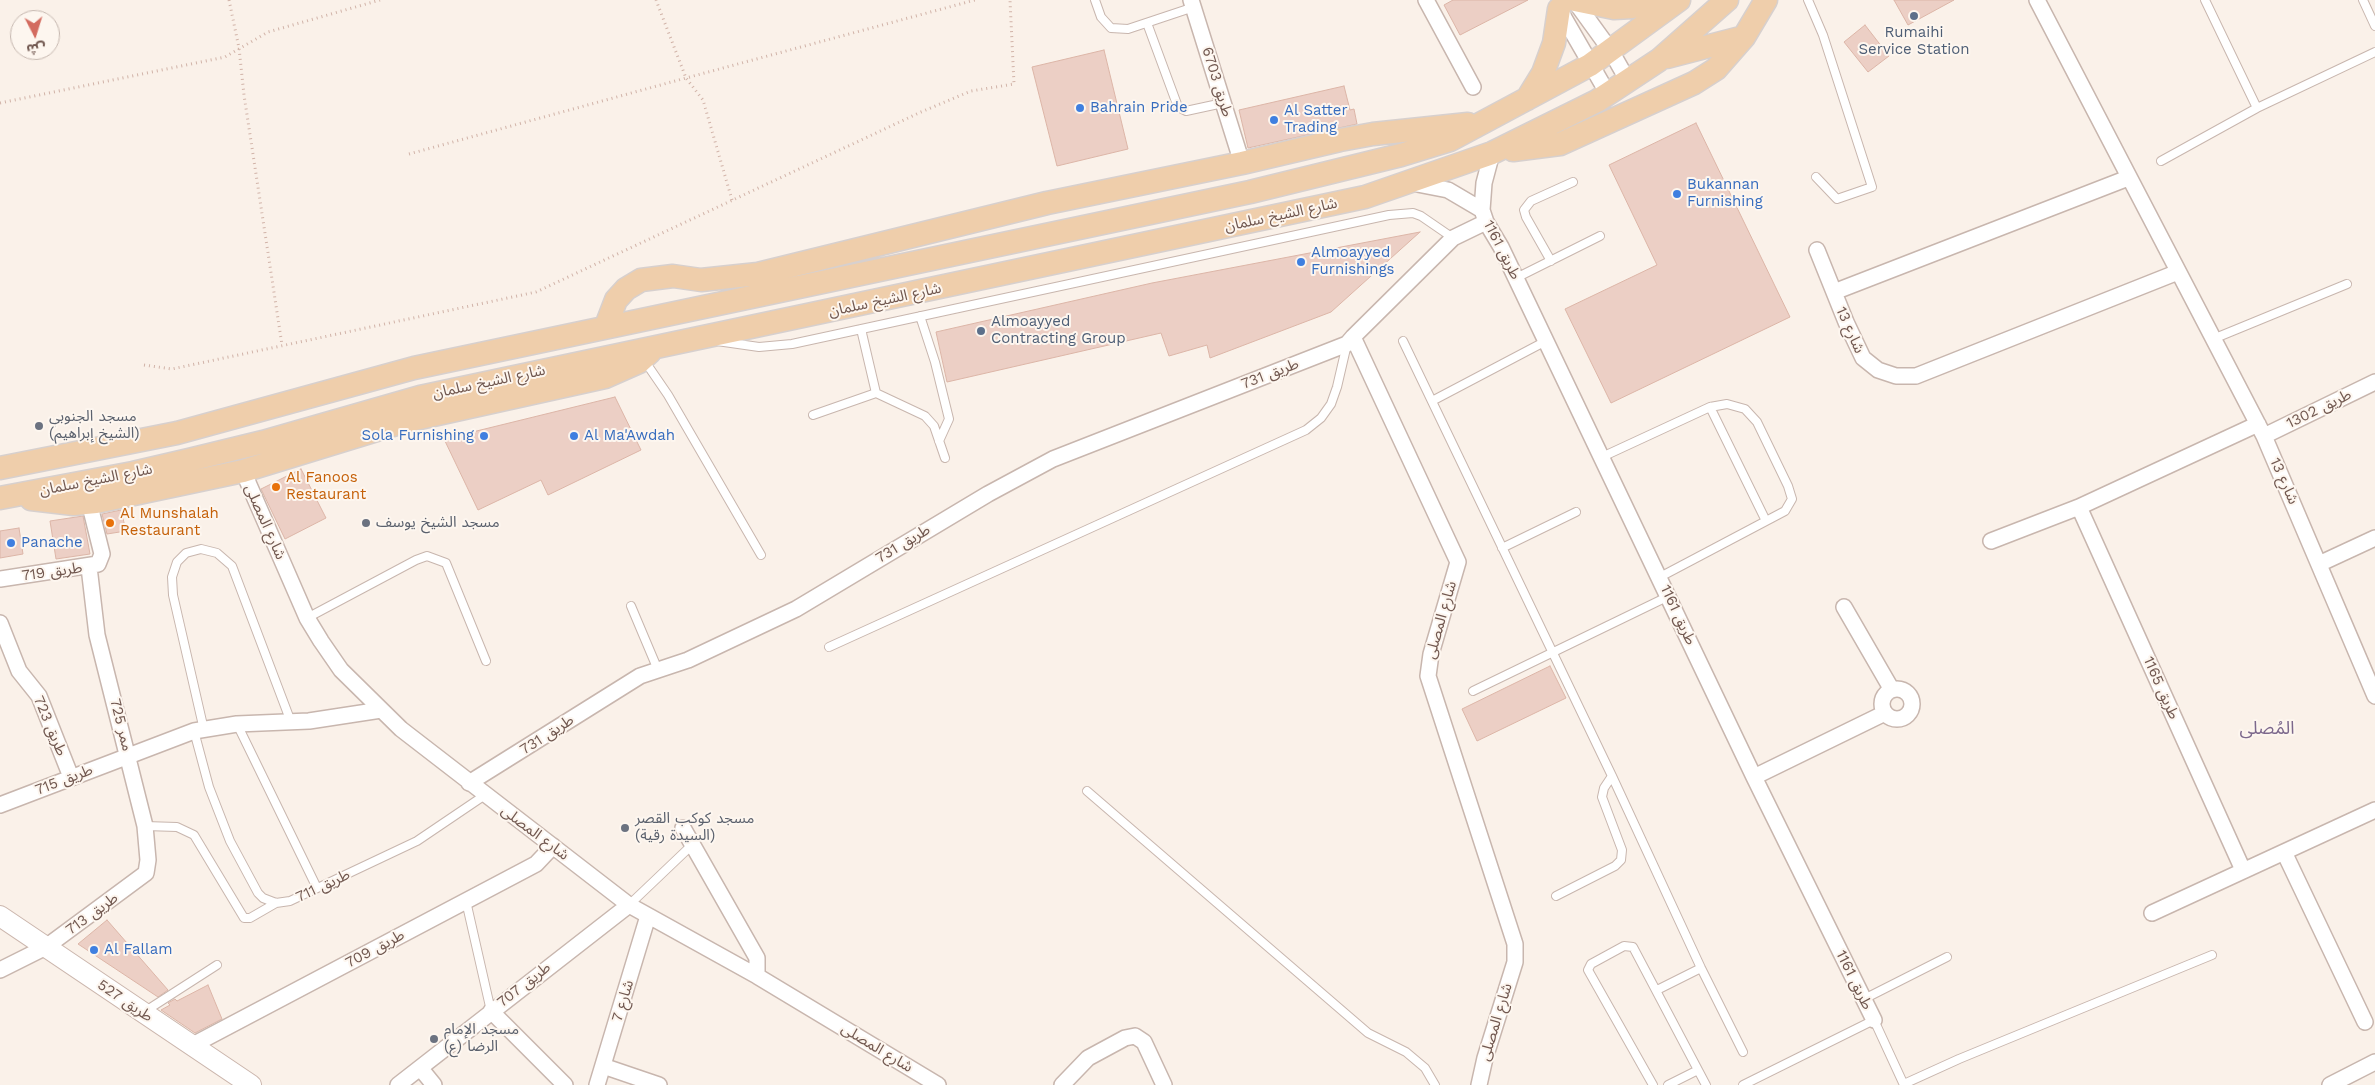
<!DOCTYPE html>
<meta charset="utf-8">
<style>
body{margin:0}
#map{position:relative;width:2375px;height:1085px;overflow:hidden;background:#faf1e9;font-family:"Work Sans","Noto Sans Arabic",sans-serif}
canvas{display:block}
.north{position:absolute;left:10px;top:10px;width:50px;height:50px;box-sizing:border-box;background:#fdf6ef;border:1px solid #c5b7af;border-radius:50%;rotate:175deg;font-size:14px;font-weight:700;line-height:20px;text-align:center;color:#715850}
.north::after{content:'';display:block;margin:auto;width:18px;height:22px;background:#d36b5f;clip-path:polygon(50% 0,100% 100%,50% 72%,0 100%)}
</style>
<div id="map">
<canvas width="2375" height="1085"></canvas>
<div class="north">ش</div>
</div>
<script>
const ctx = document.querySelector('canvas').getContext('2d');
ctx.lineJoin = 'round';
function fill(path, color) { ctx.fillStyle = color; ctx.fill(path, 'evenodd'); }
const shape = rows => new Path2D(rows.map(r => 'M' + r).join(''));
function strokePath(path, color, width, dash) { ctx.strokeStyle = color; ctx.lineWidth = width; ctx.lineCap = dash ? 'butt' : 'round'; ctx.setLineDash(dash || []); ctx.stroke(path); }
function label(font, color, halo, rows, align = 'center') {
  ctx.font = font + ' "Work Sans","Noto Sans Arabic",sans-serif'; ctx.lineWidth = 4; ctx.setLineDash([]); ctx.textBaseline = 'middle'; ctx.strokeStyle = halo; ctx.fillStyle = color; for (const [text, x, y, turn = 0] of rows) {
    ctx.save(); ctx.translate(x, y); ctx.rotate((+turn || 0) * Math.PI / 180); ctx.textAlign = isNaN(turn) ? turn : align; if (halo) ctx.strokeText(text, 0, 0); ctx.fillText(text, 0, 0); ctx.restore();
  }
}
const building = shape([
 [1453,0,1528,0,1460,35,1444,5,1453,0],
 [1894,0,1954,0,1908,25,1894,0],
 [1865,25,1889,56,1868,72,1844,42,1865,25],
 [1104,50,1128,149,1057,166,1032,67,1104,50],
 [1344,86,1350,110,1354,109,1357,124,1248,148,1239,110,1344,86],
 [1696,123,1790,317,1611,403,1565,309,1657,265,1609,165,1696,123],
 [1420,232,1331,312,1210,358,1207,345,1169,356,1161,333,947,382,936,332,1152,283,1420,232],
 [615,397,641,450,548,495,541,480,478,510,444,439,615,397],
 [301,469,326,518,285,539,261,489,301,469],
 [121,510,126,531,107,534,102,514,121,510],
 [83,516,90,554,56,559,50,521,83,516],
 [19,528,23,554,0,558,0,531,19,528],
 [1550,666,1566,698,1477,741,1462,709,1550,666],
 [107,920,168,990,158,997,78,944,107,920],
 [208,985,222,1019,195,1033,161,1010,170,1005,168,1003,175,999,177,1001,208,985]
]);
const path = shape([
 [229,0,239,48,244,95,282,345],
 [0,103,225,57,268,32,380,0],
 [409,154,686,78,656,0],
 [732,200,703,100,686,78,975,0],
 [144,365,172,369,536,292,921,112,971,91,1014,84,1010,0]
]);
const lane = shape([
 [1095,0,1101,17,1111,28,1128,29,1194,7],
 [1808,0,1823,35,1872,187,1837,199,1816,177],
 [2205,0,2257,108],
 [2363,0,2375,26],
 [1147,23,1178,107,1186,111,1223,103],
 [2161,161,2257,108,2375,52],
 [1551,261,1526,217,1524,210,1531,201,1573,182],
 [1516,278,1600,236],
 [920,316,935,362,949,419,939,441],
 [2213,339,2347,284],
 [717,341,759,347,792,344,1389,215,1413,213,1421,216,1453,238],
 [1403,341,1612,776,1701,968,1743,1052],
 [644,360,668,395,761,555],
 [876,393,925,416,934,426,945,458],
 [1432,401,1546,341],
 [1710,407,1766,521],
 [813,415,876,393,861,329],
 [1602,457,1710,407,1727,404,1745,409,1757,422,1788,486,1792,499,1785,511,1660,577],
 [1502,548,1576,512],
 [631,606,658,670],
 [307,618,416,560,427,556,446,563,486,661],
 [829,647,1306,430,1321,418,1331,404,1337,387,1347,344],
 [1473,691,1669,596],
 [237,724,317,888],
 [204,730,173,595,172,577,177,562,186,553,201,549,217,553,232,566,291,722],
 [194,731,209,787,230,841,258,893,263,898,276,903,290,901,417,841,485,795],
 [1087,791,1368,1033,1406,1052,1425,1068,1435,1085],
 [145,826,177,827,194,835,244,918,250,918,276,903],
 [1556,896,1615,866,1621,860,1622,850,1602,797,1604,788,1612,776],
 [466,901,491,1011],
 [629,905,693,844],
 [1657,990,1701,968],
 [1864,999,1947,957],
 [144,1012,217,965],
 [1904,1084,1959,1059,2212,955],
 [1653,1085,1588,970,1591,964,1624,946,1633,947,1706,1085],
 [1668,1085,1698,1070],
 [1743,1085,1874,1020,1904,1085]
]);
const street = shape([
 [1191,0,1242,163],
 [1426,0,1473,87],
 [1574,0,1611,51,1628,81],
 [2037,0,2264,436,2375,696],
 [1559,9,1608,94],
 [1492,153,1484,183,1482,210,1486,222,1501,247,1754,777,1874,1020],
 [1412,183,1448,190,1482,210],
 [1817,250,1846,322,1863,358,1878,370,1896,376,1916,376,2178,272],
 [1834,292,2128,178],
 [2264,436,2375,382],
 [243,471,307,618,321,641,341,670,401,729,629,905,757,976,938,1085],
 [2079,507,2243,870],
 [1991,541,2079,507,2258,424],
 [2319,564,2375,538],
 [0,579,98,564,102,554,89,502],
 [1844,607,1892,690],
 [0,623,19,671,39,696,71,777],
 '1882 704a15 15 0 1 1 30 0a15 15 0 1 1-30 0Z',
 [1754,777,1885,713],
 [469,783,640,676,688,660,796,609,988,494,1053,459,1347,344,1353,337],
 [0,805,194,731,237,724,309,721,381,710],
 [683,828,757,958,757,976],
 [2284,852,2365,1022],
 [2152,913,2375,810],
 [0,970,46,947,146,873,148,860,145,826,97,635,89,567],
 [491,1011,565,1085],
 [191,1046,536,864,553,846],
 [603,1066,659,1085],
 [421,1069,434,1085],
 [398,1085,629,905],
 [597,1085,648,916],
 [1062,1085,1088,1058,1125,1038,1135,1036,1144,1042,1164,1085],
 [1479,1085,1485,1058,1515,962,1515,944,1428,676,1431,654,1458,562,1353,337,1453,238,1486,222],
 [2330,1085,2375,1062]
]);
const secondary = shape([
 [0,916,251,1085]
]);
const primary = shape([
 [1575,0,1614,8,1632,7,1664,0],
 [1667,57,1744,37],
 [1527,99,1543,73,1554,43,1559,9],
 [1513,150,1560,144,1694,83,1716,69,1744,37,1766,0],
 [606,326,616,300,626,289,641,280,673,276,701,280,758,274,1047,203,1242,163,1340,140,1373,134,1468,124],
 [0,468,177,433,414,368,1250,192,1401,155,1450,140,1590,65,1679,0],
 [0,498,133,473,189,460,263,442,420,397,1365,197,1492,153,1597,101,1659,60,1727,0],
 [31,499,74,504,96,502,243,471,406,421,605,377,639,362,650,352]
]);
const markers = [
 [1914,16,5,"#5c6f8a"],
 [1080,108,5,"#3f7fe0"],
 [1274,120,5,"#3f7fe0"],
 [1677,194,5,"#3f7fe0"],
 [1301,262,5,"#3f7fe0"],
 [981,331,5,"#5c6f8a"],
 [39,426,5,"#6b7280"],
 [484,436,5,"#3f7fe0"],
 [574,436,5,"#3f7fe0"],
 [276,487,5,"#e8710a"],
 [110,523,5,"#e8710a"],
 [366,523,5,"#6b7280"],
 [11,543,5,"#3f7fe0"],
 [625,828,5,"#6b7280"],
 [94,950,5,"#3f7fe0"],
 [434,1039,5,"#6b7280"]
];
const serviceNames = [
 ["Rumaihi",1914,33],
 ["Service Station",1914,50],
 ["Almoayyed",991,322,"left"],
 ["Contracting Group",991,339,"left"]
];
const streetNames = [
 ["طريق 6703",1217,82,73],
 ["شارع الشيخ سلمان",1281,215,-12],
 ["طريق 1161",1502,250,63],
 ["شارع الشيخ سلمان",885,300,-12],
 ["شارع 13",1850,330,66],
 ["طريق 731",1270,374,-21],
 ["شارع الشيخ سلمان",489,382,-12],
 ["طريق 1302",2319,409,-26],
 ["شارع الشيخ سلمان",96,480,-11],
 ["شارع 13",2284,481,66],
 ["شارع المصلى",265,522,66],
 ["طريق 731",903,544,-31],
 ["طريق 719",52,572,-8],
 ["طريق 1161",1678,615,65],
 ["شارع المصلى",1441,620,-74],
 ["طريق 1165",2161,688,66],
 ["ممر 725",121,725,76],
 ["طريق 723",50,726,67],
 ["طريق 731",547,735,-33],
 ["طريق 715",64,780,-21],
 ["شارع المصلى",535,833,37],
 ["طريق 711",323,886,-25],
 ["طريق 713",92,914,-36],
 ["طريق 709",375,949,-28],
 ["طريق 1161",1854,980,64],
 ["طريق 707",524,985,-38],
 ["طريق 527",125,1001,34],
 ["شارع 7",623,1001,-73],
 ["شارع المصلى",1496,1022,-73],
 ["شارع المصلى",877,1048,31]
];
const shopNames = [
 ["Bahrain Pride",1090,108],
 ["Al Satter",1284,111],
 ["Trading",1284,128],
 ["Bukannan",1687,185],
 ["Furnishing",1687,202],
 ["Almoayyed",1311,253],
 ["Furnishings",1311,270],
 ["Sola Furnishing",474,436,"right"],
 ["Al Ma'Awdah",584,436],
 ["Panache",21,543],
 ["Al Fallam",104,950]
];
const worshipNames = [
 ["مسجد الجنوبي",49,417],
 ["(الشيخ إبراهيم)",49,434],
 ["مسجد الشيخ يوسف",376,523],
 ["مسجد كوكب القصر",635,819],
 ["(السيدة رقية)",635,836],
 ["مسجد الإمام",444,1030],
 ["الرضا (ع)",444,1047]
];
const foodNames = [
 ["Al Fanoos",286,478],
 ["Restaurant",286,495],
 ["Al Munshalah",120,514],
 ["Restaurant",120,531]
];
const quarterNames = [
 ["المُصلى",2267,729]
];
fill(building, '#eccfc5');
strokePath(building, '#dcb5a7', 1);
strokePath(lane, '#c8b6ae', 10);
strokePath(street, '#c8b6ae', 18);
strokePath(secondary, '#cbb6ad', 22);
strokePath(primary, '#d7d0ce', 25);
strokePath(path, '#d1b3a8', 3, [1, 4]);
strokePath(lane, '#fff', 8);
strokePath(street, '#fff', 15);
strokePath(secondary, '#fff', 20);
strokePath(primary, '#efceab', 22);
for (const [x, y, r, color] of markers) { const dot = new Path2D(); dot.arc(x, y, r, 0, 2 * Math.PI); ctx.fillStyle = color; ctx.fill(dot); strokePath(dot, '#fdf6ef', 2); }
label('15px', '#4e5e75', '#fdf6ef', serviceNames);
label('15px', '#715850', '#fdf6ef', streetNames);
label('15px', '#366cbe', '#fdf6ef', shopNames, 'left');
label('15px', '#5b616d', '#fdf6ef', worshipNames, 'left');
label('15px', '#c56008', '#fdf6ef', foodNames, 'left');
label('18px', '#7c688c', '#fdf6ef', quarterNames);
</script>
